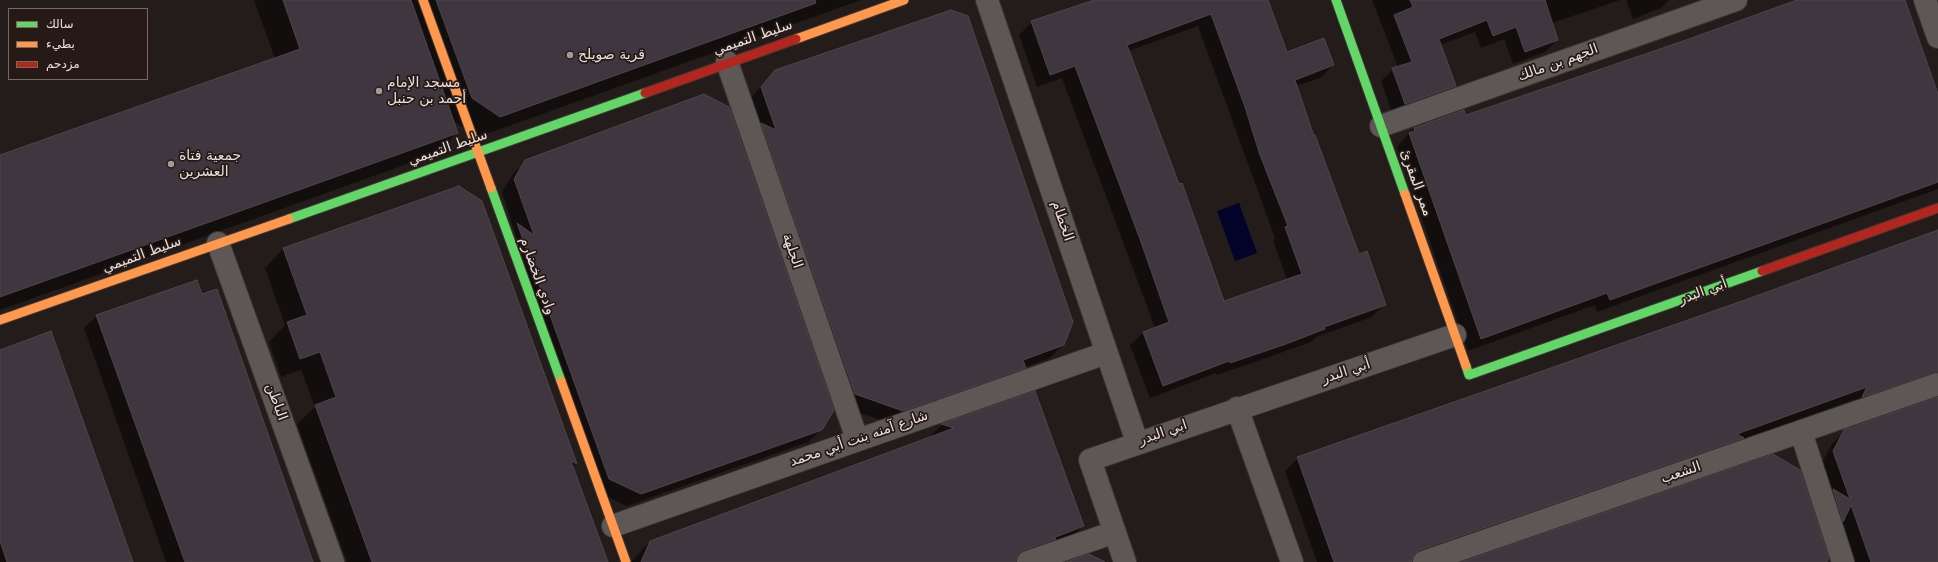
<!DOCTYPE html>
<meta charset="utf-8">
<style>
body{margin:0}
#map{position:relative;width:1938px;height:562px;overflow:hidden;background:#231c1a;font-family:"DejaVu Sans","Noto Sans Arabic",sans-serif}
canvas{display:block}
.legend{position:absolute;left:8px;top:8px;width:140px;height:72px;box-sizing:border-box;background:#271a16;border:1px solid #756966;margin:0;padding:5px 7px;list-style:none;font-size:12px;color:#e9e0dd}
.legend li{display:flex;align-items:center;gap:8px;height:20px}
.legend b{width:20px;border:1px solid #756966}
</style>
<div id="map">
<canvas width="1938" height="562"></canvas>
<ul class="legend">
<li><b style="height:5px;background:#63d668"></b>سالك</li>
<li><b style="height:5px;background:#ff974d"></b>بطيء</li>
<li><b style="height:5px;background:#b3261e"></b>مزدحم</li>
</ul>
</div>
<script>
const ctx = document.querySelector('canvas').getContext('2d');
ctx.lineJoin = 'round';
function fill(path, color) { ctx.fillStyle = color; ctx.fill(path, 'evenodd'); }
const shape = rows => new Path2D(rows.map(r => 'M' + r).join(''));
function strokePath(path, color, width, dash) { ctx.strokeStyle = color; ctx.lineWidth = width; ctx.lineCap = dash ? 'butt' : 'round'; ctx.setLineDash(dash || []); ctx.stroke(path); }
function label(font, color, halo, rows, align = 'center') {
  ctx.font = font + ' "DejaVu Sans","Noto Sans Arabic",sans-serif'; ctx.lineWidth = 3.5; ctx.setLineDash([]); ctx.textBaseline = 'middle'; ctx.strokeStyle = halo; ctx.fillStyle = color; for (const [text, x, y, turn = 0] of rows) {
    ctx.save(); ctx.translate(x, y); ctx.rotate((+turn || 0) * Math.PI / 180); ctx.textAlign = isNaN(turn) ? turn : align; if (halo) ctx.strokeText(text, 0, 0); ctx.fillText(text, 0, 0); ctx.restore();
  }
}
const water = shape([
 [1239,203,1257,253,1235,261,1217,211]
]);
const shadow = shape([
 [254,0,861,0,478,137,452,120,457,133,435,154,0,310,0,156,275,59],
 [1093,0,1267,0,1286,53,1333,65,1320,78,1296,86,1313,137,1359,255,1385,304,1372,317,1316,337,1311,342,1272,356,1217,375,1216,373,1150,398,1130,345,1143,333,1155,328,1062,78,1037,87,1019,35,1032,22],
 [1198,26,1275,238,1273,240,1287,280,1224,303,1128,51],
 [1372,0,1620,0,1552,23,1557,40,1545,52,1513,64,1504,39,1481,48,1475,32,1440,45,1454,86,1442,98,1393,116,1381,81,1393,69,1398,67],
 [1626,0,1669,0,1661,8,1633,19],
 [1801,0,1904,0,1938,97,1938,189,1597,312,1595,305,1468,351,1397,147,1402,141,1414,128,1465,116],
 [776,70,1063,345,1050,358,1025,367,1012,380,890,423,842,407,749,100],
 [526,161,822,429,808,442,627,506,597,492,502,192,513,174],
 [459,187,481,201,576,464,572,468,607,562,347,562,297,424,315,407,301,370,281,377,269,342,285,325,265,268,283,249],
 [1938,232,1938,562,1854,562,1821,464,1832,444,1845,431,1938,398,1938,393,1851,409,1856,399,1740,440,1730,450,1411,562,1317,562,1285,471,1298,458],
 [97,316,312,562,166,562,84,328],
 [0,351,132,562,0,562],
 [1034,393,1083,526,1065,544,1023,562,631,562,650,541,927,439,942,425]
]);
const building = shape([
 [283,0,411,0,458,133,0,297,0,155,300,49,283,0],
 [436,0,815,0,816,3,500,117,472,98,436,0],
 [1094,0,1268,0,1287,52,1324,38,1334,65,1295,80,1314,136,1315,135,1359,254,1367,251,1386,305,1324,327,1325,329,1286,344,1230,363,1229,361,1163,386,1143,332,1169,322,1140,239,1075,66,1050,75,1031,21,1094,0],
 [1211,14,1245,107,1260,155,1288,226,1285,227,1302,274,1224,301,1182,183,1179,184,1127,45,1211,14],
 [1410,0,1545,0,1558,40,1525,52,1516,27,1493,36,1487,20,1439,39,1456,86,1405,104,1392,68,1412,62,1394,15,1413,7,1410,0],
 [1797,0,1905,0,1938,94,1938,182,1610,300,1607,293,1481,339,1409,133,1415,131,1414,128,1464,110,1466,115,1686,40,1797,0],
 [951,10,968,16,1073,322,1064,345,1023,360,1026,368,903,411,855,394,761,123,776,130,761,87,775,70,951,10],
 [704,94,729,107,834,410,822,430,641,494,609,479,517,223,534,235,514,179,525,160,704,94],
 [459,186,482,201,577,464,571,461,608,562,372,562,315,405,336,397,320,352,300,359,287,322,307,315,283,248,459,186],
 [1938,230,1938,372,1862,397,1867,387,1737,434,1744,438,1420,550,1414,554,1412,562,1334,562,1297,457,1742,301,1938,230],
 [197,280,202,294,217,289,313,562,185,562,96,315,197,280],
 [51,331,112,502,133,562,7,562,0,541,0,350,51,331],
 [1035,391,1084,526,1053,538,1056,539,1024,550,1018,554,1016,562,641,562,650,541,954,428,941,424,1035,391],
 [1938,397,1938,562,1871,562,1851,505,1843,522,1833,489,1850,499,1833,451,1844,430,1938,397],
 [1773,454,1800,470,1829,558,1827,562,1462,562,1773,454],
 [1089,554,1105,562,1066,562,1089,554]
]);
const street = shape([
 [987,0,1137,442],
 [1925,0,1938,37],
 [727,62,857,439],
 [1381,126,1736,0],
 [218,243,333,562],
 [1237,408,1292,562],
 [1801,432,1843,562],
 [613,526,1106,353],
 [1028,562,1115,532],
 [1125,562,1090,460,1455,335],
 [1424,562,1938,384]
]);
const fast = shape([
 [1336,0,1405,194],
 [491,188,561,381],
 [289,219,645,93],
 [1466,366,1469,375,1762,271]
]);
const slow = shape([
 [423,0,491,188],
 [796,39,904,0],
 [1405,194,1466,366],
 [0,320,289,219],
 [561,381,626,562]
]);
const jam = shape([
 [645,93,796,39],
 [1762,271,1938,208]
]);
const markers = [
 [570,55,4,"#a49b99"],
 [379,91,4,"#a49b99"],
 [171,164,4,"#a49b99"]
];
const streetNames = [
 ["سليط التميمي",753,38,-19],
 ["الجهم بن مالك",1558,63,-20],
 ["سليط التميمي",448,148,-19],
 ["ممر المقرئ",1416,183,70],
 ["الخطام",1062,221,71],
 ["الجلهة",792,251,71],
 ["سليط التميمي",142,255,-20],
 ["وادي الخضارم",537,276,70],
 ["أبي البدر",1703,292,-20],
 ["أبي البدر",1346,372,-18],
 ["الباطن",276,402,70],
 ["ابي البدر",1163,433,-19],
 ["شارع آمنه بنت أبي محمد",859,439,-19],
 ["الشعب",1681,473,-19]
];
const poiNames = [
 ["قرية صويلح",578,55],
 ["مسجد الإمام",387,83],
 ["أحمد بن حنبل",387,99],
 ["جمعية فتاة",179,156],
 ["العشرين",179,172]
];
fill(water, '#030329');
fill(shadow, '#0007');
fill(building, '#3f363f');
strokePath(building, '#4b4749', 1);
strokePath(street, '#3c3635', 24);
strokePath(fast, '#3c3635', 11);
strokePath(slow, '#3c3635', 11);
strokePath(jam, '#3c3635', 11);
strokePath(street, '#5d5856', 22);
strokePath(fast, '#63d668', 9);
strokePath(slow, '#ff974d', 9);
strokePath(jam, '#b3261e', 9);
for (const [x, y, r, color] of markers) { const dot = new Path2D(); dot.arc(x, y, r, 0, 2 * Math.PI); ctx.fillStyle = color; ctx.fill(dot); strokePath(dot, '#271a16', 1.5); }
label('14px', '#e9e0dd', '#271a16', streetNames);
label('14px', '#e9e0dd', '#271a16', poiNames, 'left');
</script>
